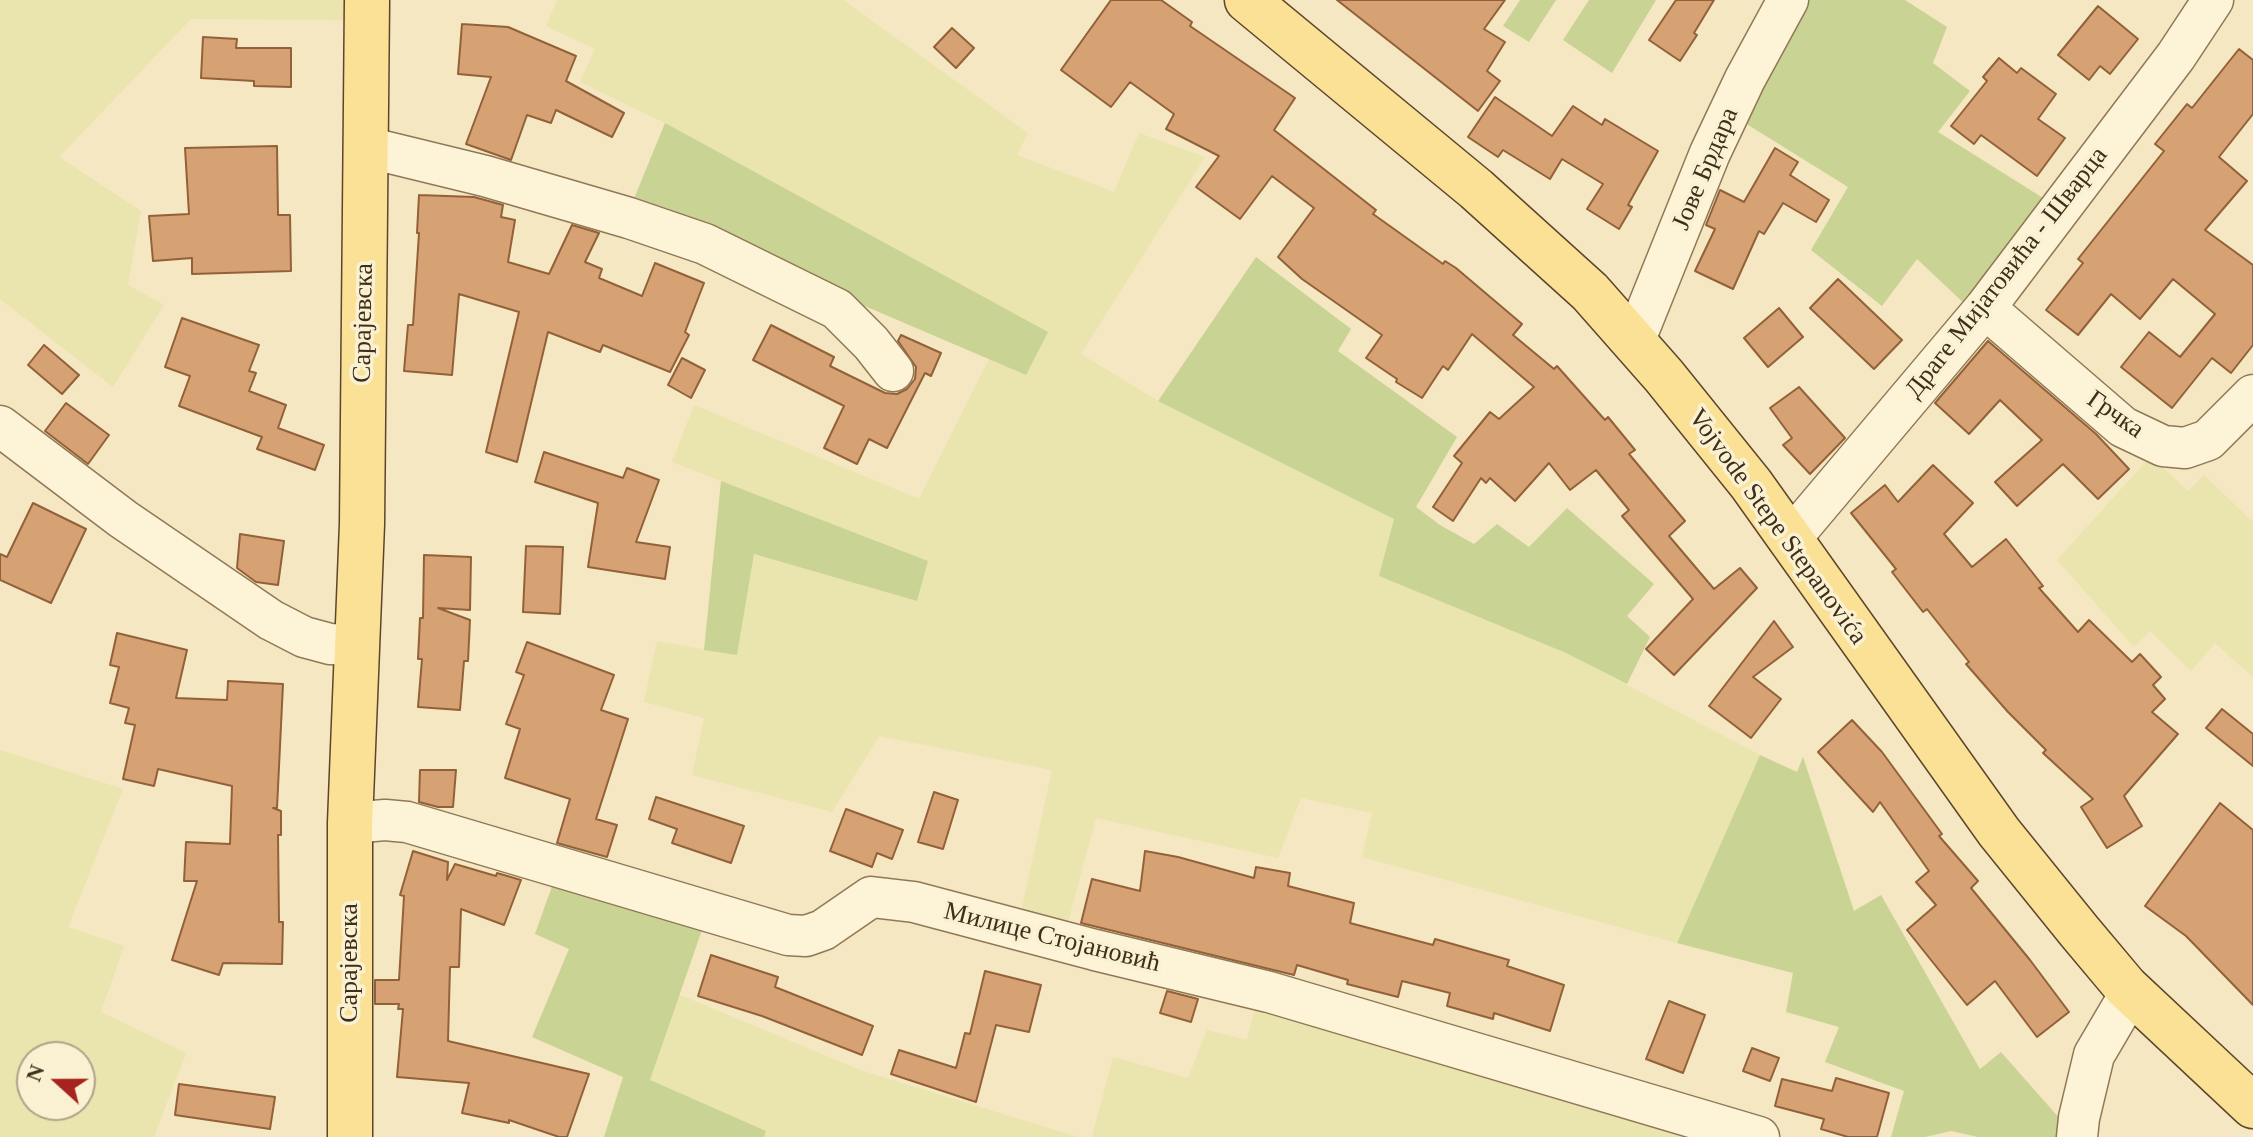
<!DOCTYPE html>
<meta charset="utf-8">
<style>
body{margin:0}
#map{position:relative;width:2253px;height:1137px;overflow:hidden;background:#f4e7c2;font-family:Georgia,serif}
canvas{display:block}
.north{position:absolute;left:16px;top:1041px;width:80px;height:80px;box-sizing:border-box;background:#faf1d3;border:2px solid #afa38a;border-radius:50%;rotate:291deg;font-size:22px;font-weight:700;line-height:32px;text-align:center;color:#3e2e1c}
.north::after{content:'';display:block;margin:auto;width:28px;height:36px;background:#a7241e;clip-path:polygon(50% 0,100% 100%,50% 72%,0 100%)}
</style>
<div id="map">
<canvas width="2253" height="1137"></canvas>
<div class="north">N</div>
</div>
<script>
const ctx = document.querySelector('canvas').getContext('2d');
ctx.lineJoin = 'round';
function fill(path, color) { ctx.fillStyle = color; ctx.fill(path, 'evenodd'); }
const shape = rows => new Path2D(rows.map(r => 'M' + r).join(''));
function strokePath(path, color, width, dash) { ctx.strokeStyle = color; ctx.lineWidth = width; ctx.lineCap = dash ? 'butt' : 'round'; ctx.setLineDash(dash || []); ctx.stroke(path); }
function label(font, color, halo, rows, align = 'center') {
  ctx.font = font + ' Georgia,serif'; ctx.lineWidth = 7; ctx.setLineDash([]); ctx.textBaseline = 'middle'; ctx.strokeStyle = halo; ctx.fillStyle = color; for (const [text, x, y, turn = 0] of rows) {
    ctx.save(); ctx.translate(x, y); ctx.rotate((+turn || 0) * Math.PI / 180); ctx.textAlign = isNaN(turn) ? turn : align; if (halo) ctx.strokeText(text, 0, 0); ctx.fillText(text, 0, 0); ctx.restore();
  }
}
const farmland = shape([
 [0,0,351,0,350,20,191,19,59,157,141,211,128,285,164,305,113,387,0,299],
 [557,0,843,0,1028,133,1017,155,1114,192,1139,133,1205,157,1081,354,1158,401,1395,519,1379,576,1566,653,1760,755,1677,943,1362,857,1372,813,1301,798,1278,858,1096,818,1067,926,1020,917,1052,770,879,736,832,812,692,775,704,718,644,702,657,641,737,655,754,554,917,601,928,561,672,462,694,405,919,499,989,359,1026,375,665,123,580,82,595,49,546,26],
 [2151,456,2188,491,2204,475,2253,522,2253,677,2215,643,2191,671,2150,631,2134,647,2057,560],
 [0,750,123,789,68,927,124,946,101,1012,186,1053,154,1137,0,1137],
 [32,1057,80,1057,80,1105,32,1105],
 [678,994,860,1070,1078,1137,764,1137,766,1132,650,1081],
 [1257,1000,1723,1137,1092,1137,1113,1057,1188,1078,1207,1030,1247,1040]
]);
const green = shape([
 [1520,0,1556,0,1529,42,1503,26],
 [1589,0,1656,0,1612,73,1563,40],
 [1795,0,1905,0,1947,27,1933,63,1970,91,1938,132,2051,203,1968,307,1917,259,1882,306,1811,250,1848,187,1737,118],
 [665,123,1048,332,1026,375,631,206],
 [1256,257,1351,329,1338,351,1457,437,1416,507,1440,525,1474,544,1497,524,1529,547,1567,508,1654,584,1627,616,1650,637,1627,684,1566,653,1379,576,1394,519,1158,401],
 [721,481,928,561,917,601,754,554,737,655,704,650],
 [1760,755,1797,772,1803,757,1854,911,1881,895,1980,1069,2001,1052,2076,1137,1978,1137,1951,1131,1925,1137,1891,1137,1904,1091,1825,1062,1839,1027,1786,1012,1793,973,1677,943],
 [556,875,704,924,650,1080,766,1131,764,1137,604,1137,623,1077,532,1037,569,949,535,934]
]);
const building = shape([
 [1111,0,1161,0,1192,22,1190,26,1295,98,1274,130,1376,210,1373,214,1443,264,1445,261,1456,268,1522,324,1513,335,1554,369,1557,366,1605,420,1608,417,1635,450,1629,454,1685,521,1669,536,1714,589,1740,568,1757,588,1674,675,1646,649,1693,599,1622,516,1629,510,1596,470,1570,490,1549,463,1515,501,1490,478,1486,483,1481,478,1453,521,1433,507,1462,463,1454,456,1490,412,1499,419,1534,387,1472,334,1448,370,1443,366,1422,398,1396,382,1397,379,1366,358,1382,335,1302,279,1278,257,1314,208,1272,176,1240,219,1196,187,1219,156,1166,129,1174,114,1130,82,1111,107,1061,70,1111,0],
 [1337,0,1505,0,1484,29,1505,42,1487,71,1500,81,1478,111,1337,0],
 [1676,0,1714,0,1694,33,1697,35,1680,61,1649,40,1676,0],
 [2098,6,2138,39,2110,74,2100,66,2089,80,2058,55,2098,6],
 [462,24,508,27,576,56,566,81,624,113,612,137,556,110,551,123,527,115,511,160,466,144,491,77,458,74,462,24],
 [952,28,974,48,956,68,934,47,952,28],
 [203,37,237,39,236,48,291,48,291,87,254,86,254,81,201,78,203,37],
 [2239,49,2253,60,2253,114,2219,157,2247,181,2205,230,2253,265,2253,345,2231,373,2212,358,2172,408,2121,367,2149,332,2180,357,2215,314,2173,279,2140,319,2111,294,2078,335,2046,310,2083,263,2078,259,2164,151,2155,144,2187,104,2192,108,2239,49],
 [1999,58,2017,73,2021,68,2056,94,2038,119,2065,138,2037,176,1981,135,1974,144,1951,126,1987,81,1983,77,1999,58],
 [1495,97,1552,136,1573,106,1602,125,1605,119,1658,151,1628,205,1632,207,1619,229,1587,209,1603,184,1562,159,1550,179,1503,150,1498,157,1468,137,1495,97],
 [277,146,278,215,290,215,291,271,192,274,192,258,153,261,149,216,189,214,185,148,277,146],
 [1775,148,1798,162,1790,175,1829,200,1816,222,1783,203,1764,234,1759,231,1733,289,1695,271,1715,229,1706,225,1720,190,1744,202,1775,148],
 [419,195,474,197,503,205,501,217,515,220,508,262,549,274,572,225,599,233,585,262,602,269,599,278,642,296,655,263,704,283,685,332,689,335,670,372,603,345,600,352,548,332,517,462,486,452,519,312,459,294,452,375,404,371,408,325,413,325,419,233,417,233,419,195],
 [1838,279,1902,340,1874,369,1810,308,1838,279],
 [1779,308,1803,337,1768,367,1744,338,1779,308],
 [182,318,259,345,249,371,256,373,249,391,286,405,278,428,324,445,315,470,257,449,262,437,179,406,190,376,165,367,182,318],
 [771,325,834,357,830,366,885,393,897,394,907,389,915,379,916,367,898,341,901,335,941,353,931,376,925,373,887,448,869,439,857,464,824,448,844,406,753,360,771,325],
 [1988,341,2096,434,2129,469,2098,499,2063,464,2017,506,1995,482,2042,440,2000,400,1969,434,1935,403,1988,341],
 [44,345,79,375,62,394,28,365,44,345],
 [682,358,705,370,691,398,668,385,682,358],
 [1799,387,1845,438,1810,474,1783,445,1792,438,1770,408,1799,387],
 [66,403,109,435,88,464,45,431,66,403],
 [544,452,623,478,627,468,659,480,636,542,670,547,665,579,588,567,598,503,535,482,544,452],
 [1933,465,1973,503,1944,534,1972,567,2006,539,2043,586,2039,588,2078,632,2089,620,2132,662,2140,654,2161,677,2153,685,2165,699,2152,712,2178,734,2124,796,2142,826,2107,848,2081,807,2093,799,2043,753,2046,750,2008,712,1966,664,1969,662,1927,609,1923,612,1892,572,1896,569,1851,513,1885,485,1898,502,1933,465],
 [33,503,86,529,51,603,0,580,0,554,7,557,33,503],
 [240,534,284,541,278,585,256,582,237,568,240,534],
 [526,546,563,547,560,614,523,612,526,546],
 [424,555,471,557,470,610,438,608,470,620,468,661,464,661,460,710,418,707,422,659,418,659,420,618,423,618,424,555],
 [1774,621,1793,647,1753,677,1781,699,1751,738,1709,706,1774,621],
 [117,633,187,650,176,698,227,700,228,681,283,684,277,808,273,808,281,811,281,835,278,835,279,922,283,922,282,964,223,963,219,975,172,960,197,881,184,881,186,842,230,844,232,786,158,769,154,786,123,779,135,725,125,723,129,708,110,703,119,667,110,665,117,633],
 [527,642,614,675,601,710,628,719,596,819,617,825,607,857,557,843,570,799,505,778,520,729,506,724,524,675,516,672,527,642],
 [2222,709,2253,734,2253,766,2206,728,2222,709],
 [1852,720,1882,752,1942,834,1939,836,1978,881,1971,888,2030,960,2069,1012,2037,1037,1995,981,1967,1005,1907,930,1936,905,1916,882,1929,871,1880,802,1873,812,1818,752,1852,720],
 [420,770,456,770,453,807,438,807,419,802,420,770],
 [934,792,958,800,943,849,918,842,934,792],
 [656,797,744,826,731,863,672,843,677,829,649,819,656,797],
 [2220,803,2253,830,2253,1005,2186,936,2145,906,2220,803],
 [846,809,903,830,892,859,877,853,872,867,830,851,846,809],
 [413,851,448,862,447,880,455,864,496,876,497,873,521,880,504,925,461,909,459,967,450,967,448,1041,589,1074,567,1137,559,1137,509,1120,509,1123,462,1113,469,1083,397,1077,403,1009,398,1009,399,1004,375,1004,375,980,399,980,404,896,400,895,413,851],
 [1145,851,1178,857,1254,878,1256,867,1290,873,1288,886,1354,903,1350,923,1433,945,1435,939,1509,960,1507,966,1564,985,1550,1031,1494,1013,1493,1019,1447,1006,1450,993,1402,981,1398,997,1347,984,1348,980,1297,965,1294,975,1081,923,1092,879,1140,891,1145,851],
 [711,955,778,977,775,987,873,1026,862,1055,762,1016,698,996,711,955],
 [985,971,1041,985,1029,1032,996,1025,976,1102,891,1074,899,1050,956,1068,965,1033,970,1034,985,971],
 [1167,991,1198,999,1191,1022,1160,1013,1167,991],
 [1669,1001,1705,1015,1683,1073,1646,1059,1669,1001],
 [1752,1048,1779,1058,1770,1081,1743,1071,1752,1048],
 [1836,1078,1889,1093,1877,1137,1848,1137,1821,1129,1824,1119,1775,1106,1782,1079,1832,1091,1836,1078],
 [179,1084,275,1097,270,1129,175,1115,179,1084]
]);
const minor = shape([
 [366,147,485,176,629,218,705,244,837,309,871,343,893,371],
 [1985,308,2123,427,2163,446,2185,448,2208,440,2253,395],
 [1634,342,1710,153,1745,79,1788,0],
 [0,426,123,519,271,620,304,637,330,644,356,645],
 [1791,538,1985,308,2176,56,2213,0],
 [350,823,385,820,407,822,788,935,806,936,823,930,871,897,914,902,1095,950,1269,992,1759,1137],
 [2077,1137,2079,1118,2094,1055,2131,992]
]);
const major = shape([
 [1247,0,1476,189,1590,292,1664,376,1751,484,1999,832,2079,931,2126,987,2253,1106],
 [350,1137,350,823,362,524,367,0]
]);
const streetNames = [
 ["Јове Брдара",1706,169,-67],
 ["Драге Мијатовића - Шварца",2007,273,-52],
 ["Сарајевска",364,323,-89],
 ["Грчка",2115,415,35],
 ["Vojvode Stepe Stepanovića",1777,527,54],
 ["Милице Стојановић",1052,938,14],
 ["Сарајевска",350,963,-90]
];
fill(farmland, '#eae4ae');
fill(green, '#c9d394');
fill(building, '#d6a273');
strokePath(building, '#936139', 2);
strokePath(minor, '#907856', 43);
strokePath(major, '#5d452b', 47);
strokePath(minor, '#fdf3d7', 40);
strokePath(major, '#fbe196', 44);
label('26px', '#3e2e1c', '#faf1d3', streetNames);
</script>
